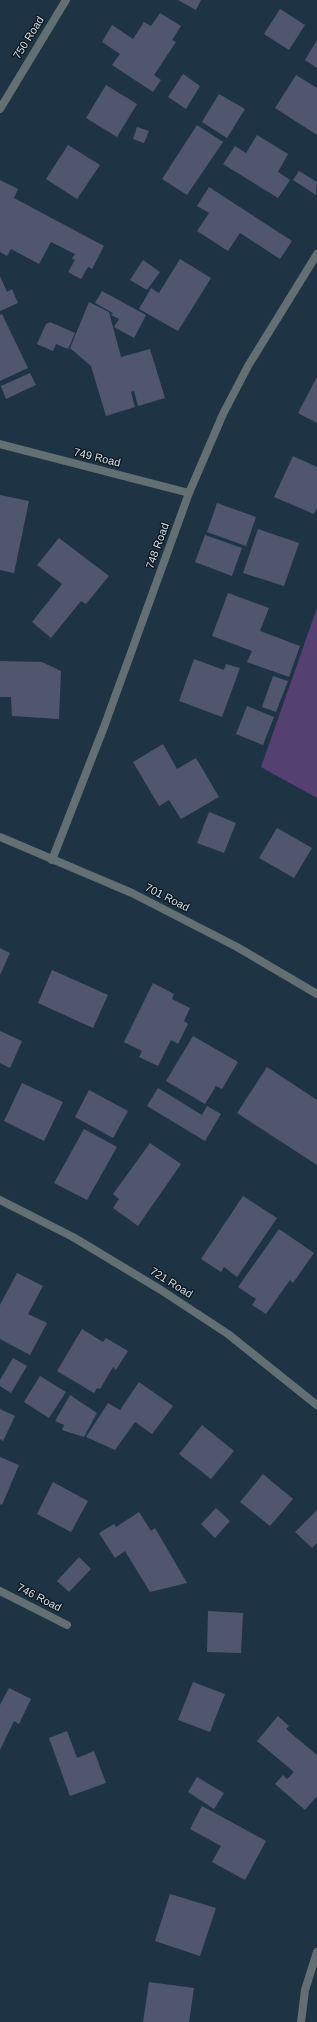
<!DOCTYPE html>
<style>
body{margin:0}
canvas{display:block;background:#1e3444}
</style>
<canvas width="317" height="2022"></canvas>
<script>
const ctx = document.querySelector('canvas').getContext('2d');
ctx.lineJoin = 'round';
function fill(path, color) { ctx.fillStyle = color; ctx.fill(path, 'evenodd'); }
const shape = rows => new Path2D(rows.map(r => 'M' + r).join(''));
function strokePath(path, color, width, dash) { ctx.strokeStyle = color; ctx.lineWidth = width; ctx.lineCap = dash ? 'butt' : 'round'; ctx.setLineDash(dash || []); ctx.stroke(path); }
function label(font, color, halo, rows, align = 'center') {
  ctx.font = font + ' Arial,sans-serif'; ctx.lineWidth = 3; ctx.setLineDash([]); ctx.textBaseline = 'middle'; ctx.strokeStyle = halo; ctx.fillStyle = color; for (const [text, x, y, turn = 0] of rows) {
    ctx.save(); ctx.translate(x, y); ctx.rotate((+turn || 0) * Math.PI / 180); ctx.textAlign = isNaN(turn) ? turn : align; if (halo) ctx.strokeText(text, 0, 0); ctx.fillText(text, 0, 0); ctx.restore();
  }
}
const green = shape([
 [317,608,317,798,261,767]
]);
const building = shape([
 [178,0,201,0,196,10],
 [280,9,305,25,289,50,264,34],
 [160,13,181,26,172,40,176,42,154,75,161,80,153,92,112,65,120,54,102,42,112,25,133,39,144,22,151,26],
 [317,40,317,68,305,60],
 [183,74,200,86,186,109,168,97],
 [296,75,317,88,317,135,275,108],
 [106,85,137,104,117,137,86,118],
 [219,94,245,109,227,138,202,122],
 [197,125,223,142,187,195,162,179],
 [137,127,149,131,144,143,133,139],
 [257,135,288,154,278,172,290,180,278,198,223,164,235,146,246,153],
 [68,145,100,165,77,199,46,179],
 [299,171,317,182,316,195,293,180],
 [0,180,18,189,14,198,104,246,92,269,88,267,81,279,68,272,75,260,72,259,75,254,51,242,39,264,11,249,7,256,0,252],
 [209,187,292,241,280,259,240,233,228,251,197,231,209,213,197,206],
 [180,259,211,278,178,331,139,309,151,288,159,293],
 [143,260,160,272,147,290,130,280],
 [0,276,7,292,12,289,18,303,0,311],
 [102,291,146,315,134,338,114,327,119,319,111,315,113,313,95,303],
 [89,302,109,312,121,357,150,349,165,398,138,406,134,391,131,392,135,407,106,416,91,366,70,348],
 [2,314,28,368,0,381,0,315],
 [50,322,75,333,68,349,56,344,53,351,37,344,46,324],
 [30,373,36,385,6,399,1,386],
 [317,377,317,423,298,413],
 [293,456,317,467,317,508,314,514,274,497],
 [0,495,29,501,14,573,0,570],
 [217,503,256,517,246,546,207,532],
 [258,529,299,543,284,586,243,573],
 [205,535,242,548,232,576,195,562],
 [59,538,109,576,86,604,81,601,51,638,32,622,62,584,37,565],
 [228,593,269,608,260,631,300,646,289,677,247,662,252,651,212,636],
 [194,659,224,670,226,664,240,668,222,717,179,701],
 [0,661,42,662,61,671,59,719,12,716,11,697,0,697],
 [273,676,288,681,276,712,262,707],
 [247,706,274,717,263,745,236,734],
 [163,744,177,769,196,758,219,797,181,819,169,800,159,806,133,762],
 [209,812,236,823,224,853,197,843],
 [277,828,312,848,294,878,259,858],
 [0,948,10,953,0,975],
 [52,970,108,995,93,1028,38,1003],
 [153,983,174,994,172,999,190,1008,184,1021,188,1024,178,1044,171,1040,158,1066,139,1057,142,1051,124,1042],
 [0,1031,22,1041,10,1068,0,1063],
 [193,1036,238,1062,222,1089,216,1086,205,1104,166,1081],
 [267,1067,317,1100,317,1165,237,1113],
 [22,1083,63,1102,44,1141,4,1121],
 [158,1088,202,1115,207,1106,221,1114,205,1141,147,1106],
 [89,1090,128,1111,113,1138,75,1117],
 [84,1129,117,1147,87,1200,54,1183],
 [150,1143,181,1164,138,1226,113,1208,119,1199,113,1194],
 [243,1196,277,1218,237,1277,224,1267,221,1272,201,1259],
 [279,1229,314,1253,293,1283,290,1280,266,1314,252,1305,256,1299,238,1287],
 [17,1273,43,1286,28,1314,47,1323,30,1355,0,1339,0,1305],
 [82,1329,103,1342,106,1338,128,1351,116,1370,113,1367,100,1389,97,1388,94,1393,57,1371],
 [13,1358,27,1366,11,1393,0,1386,0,1380],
 [40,1376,66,1392,49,1418,24,1402],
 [139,1382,173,1406,152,1434,135,1422,115,1450,86,1437,108,1403,120,1410],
 [70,1395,97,1413,84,1437,62,1430,64,1425,55,1421],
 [0,1409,15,1416,3,1441,0,1439],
 [202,1425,234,1451,211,1479,179,1454],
 [0,1457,19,1465,2,1505,0,1504],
 [263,1474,293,1499,270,1526,240,1502],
 [53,1482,88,1501,71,1532,37,1514],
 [216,1508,230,1521,215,1538,201,1524],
 [317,1510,317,1543,312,1548,295,1532],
 [139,1512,151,1531,155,1528,187,1583,150,1592,125,1551,115,1558,99,1533,114,1524,116,1527],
 [79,1557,91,1569,69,1592,57,1581],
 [208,1611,243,1613,241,1653,207,1652],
 [193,1682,225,1694,210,1732,178,1720],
 [9,1688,31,1699,19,1724,14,1721,0,1750,0,1705],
 [278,1716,289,1726,286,1729,317,1755,317,1796,305,1810,275,1784,283,1775,287,1779,294,1772,257,1741],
 [67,1731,77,1758,94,1751,106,1783,70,1796,49,1738],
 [197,1777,224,1793,214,1809,188,1792],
 [202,1806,266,1841,245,1880,212,1862,221,1846,190,1829],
 [170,1894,216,1908,200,1956,155,1941],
 [149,1982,194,1988,189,2022,143,2022]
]);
const minor = shape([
 [0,109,66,0],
 [0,444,189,493],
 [0,837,132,893,237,947,317,994],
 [52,860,104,727,189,493,223,414,248,366,317,254],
 [0,1200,73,1237,161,1290,228,1334,317,1405],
 [0,1591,67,1625],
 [301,2022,305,1990,317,1952]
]);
const streetNames = [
 ["750 Road",29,38,-58],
 ["749 Road",97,458,14],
 ["748 Road",158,546,-70],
 ["701 Road",167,898,27],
 ["721 Road",171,1283,32],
 ["746 Road",39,1598,27]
];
fill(green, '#554171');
fill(building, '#4f566e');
strokePath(minor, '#627073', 8);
label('11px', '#d1dfe9', '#111a22', streetNames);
</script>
